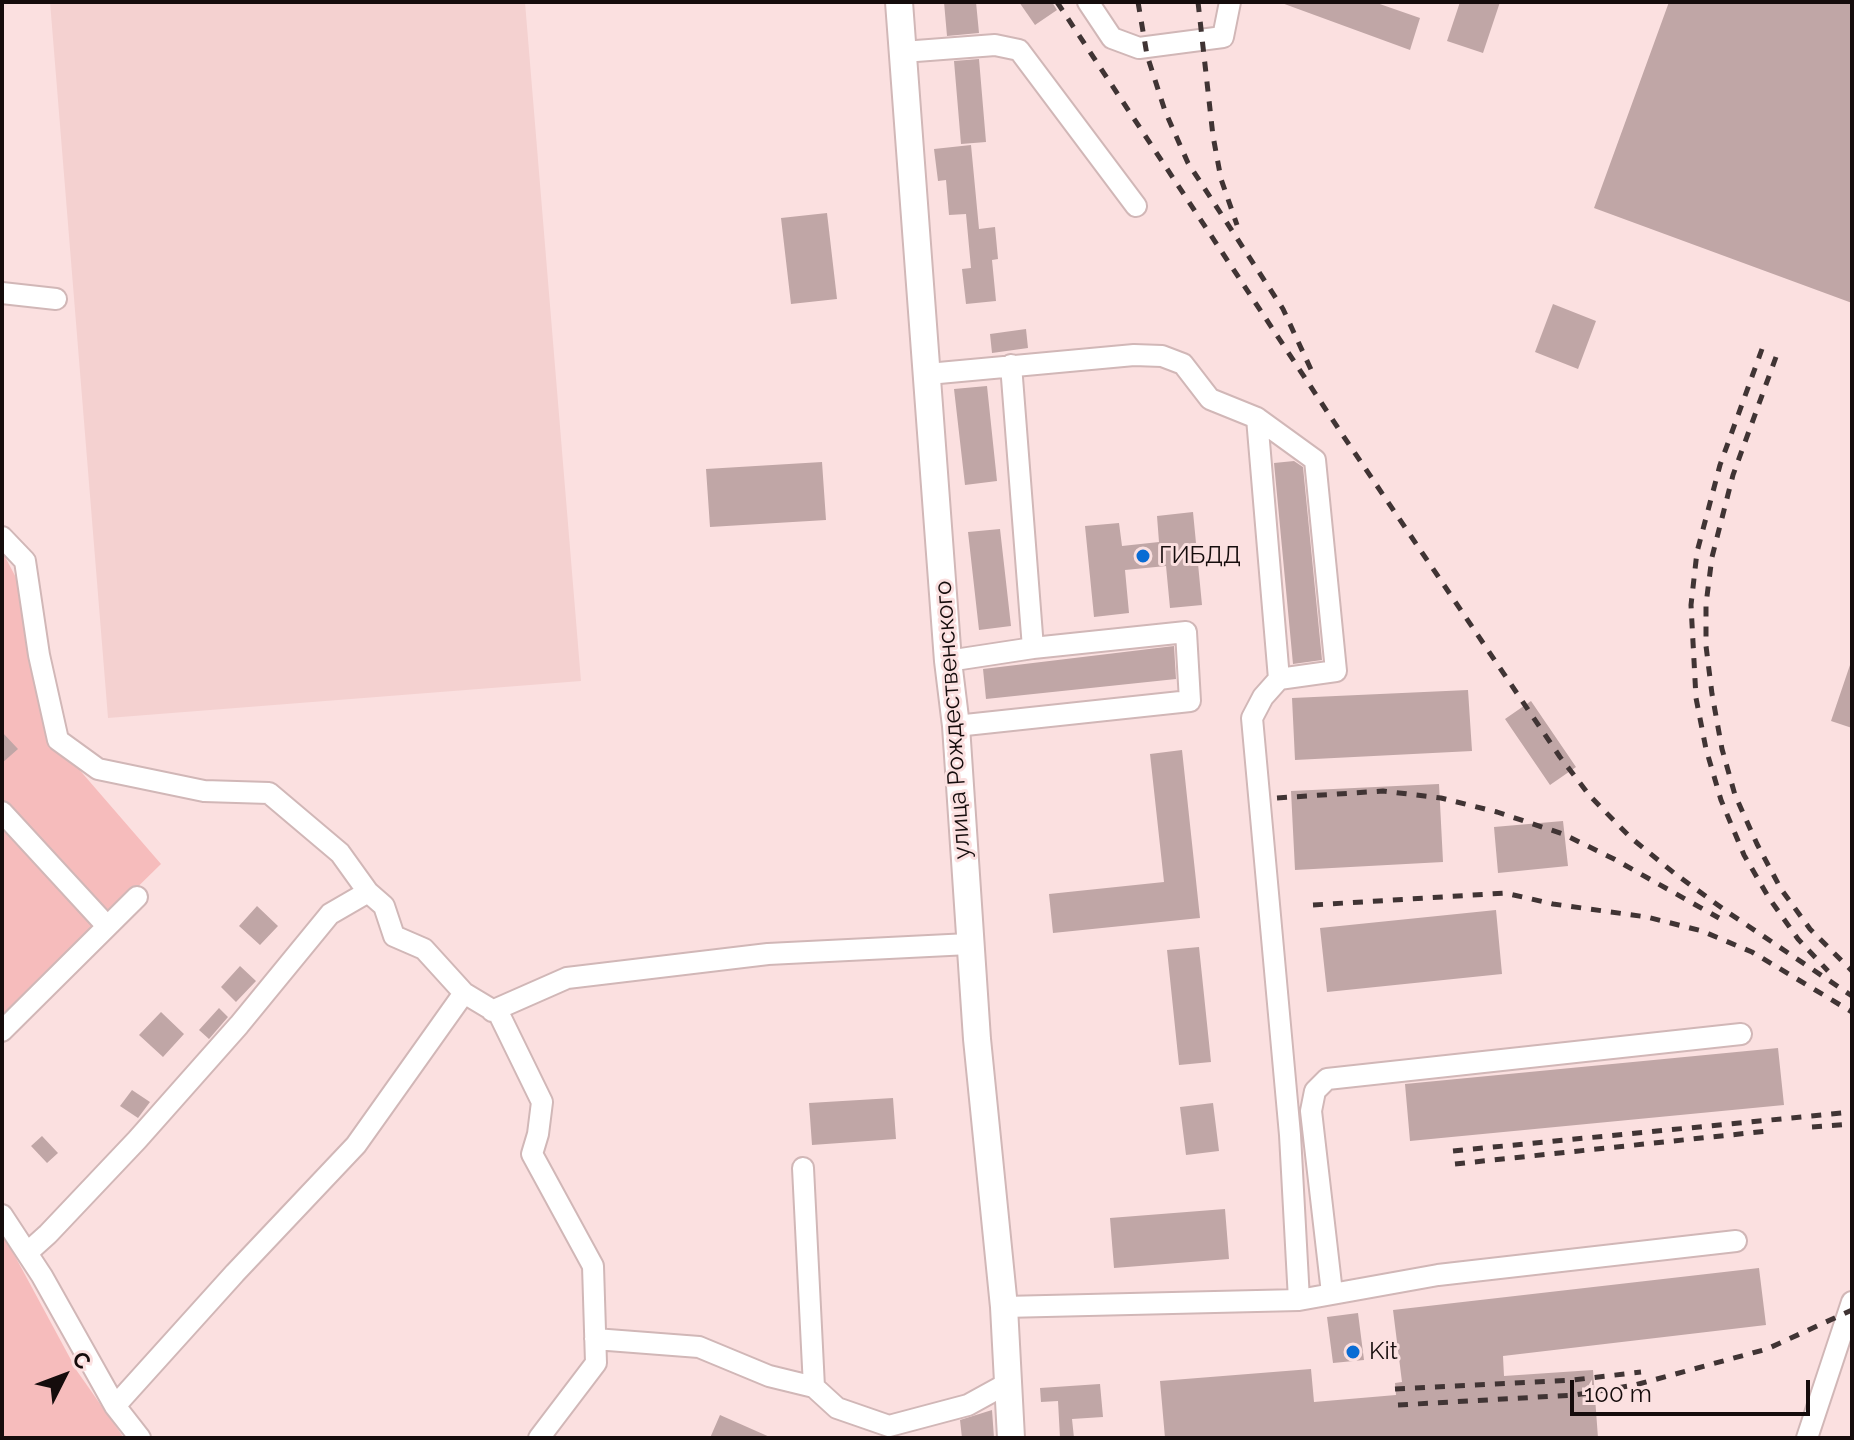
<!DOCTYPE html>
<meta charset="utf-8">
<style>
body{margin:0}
#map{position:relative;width:1854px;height:1440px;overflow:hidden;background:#fbe0e0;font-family:Raleway,sans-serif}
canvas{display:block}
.frame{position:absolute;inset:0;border:4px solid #150c0c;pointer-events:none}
.north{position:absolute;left:24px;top:1336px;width:80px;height:80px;-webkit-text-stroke:6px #fbe0e0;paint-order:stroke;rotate:48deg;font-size:22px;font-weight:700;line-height:32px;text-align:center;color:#150c0c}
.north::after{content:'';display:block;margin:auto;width:28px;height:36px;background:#150c0c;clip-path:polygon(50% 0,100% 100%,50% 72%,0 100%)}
.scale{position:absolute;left:1570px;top:1380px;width:240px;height:36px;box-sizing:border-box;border:4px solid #150c0c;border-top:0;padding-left:10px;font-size:24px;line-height:28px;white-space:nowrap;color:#150c0c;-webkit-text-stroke:6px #fbe0e0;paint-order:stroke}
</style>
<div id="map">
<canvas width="1854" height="1440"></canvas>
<div class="frame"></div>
<div class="north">С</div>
<div class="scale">100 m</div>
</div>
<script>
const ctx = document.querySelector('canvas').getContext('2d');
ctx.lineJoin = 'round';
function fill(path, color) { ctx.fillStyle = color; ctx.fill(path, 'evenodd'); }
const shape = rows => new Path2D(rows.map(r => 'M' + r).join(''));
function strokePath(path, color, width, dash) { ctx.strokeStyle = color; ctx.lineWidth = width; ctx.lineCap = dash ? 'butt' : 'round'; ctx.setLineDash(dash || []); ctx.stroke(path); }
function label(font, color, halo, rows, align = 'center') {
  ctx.font = font + ' Raleway,sans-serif'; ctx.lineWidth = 6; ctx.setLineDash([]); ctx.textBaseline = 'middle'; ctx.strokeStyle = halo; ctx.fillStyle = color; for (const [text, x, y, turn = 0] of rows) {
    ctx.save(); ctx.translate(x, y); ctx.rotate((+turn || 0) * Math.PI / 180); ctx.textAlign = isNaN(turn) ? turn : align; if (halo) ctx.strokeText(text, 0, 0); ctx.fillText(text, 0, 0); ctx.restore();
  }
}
const built = shape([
 [50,2,525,2,581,681,108,718]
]);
const green = shape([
 [2,551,22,589,45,730,161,864,2,1020],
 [2,1232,77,1371,124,1438,2,1438]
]);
const building = shape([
 [944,2,976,2,979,33,947,36],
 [1019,2,1052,2,1057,10,1035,25],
 [1279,2,1374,2,1420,18,1410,50],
 [1460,2,1500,2,1483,53,1447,41],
 [1669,2,1852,2,1852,303,1594,208],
 [979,59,986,142,961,144,954,61],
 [971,145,979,229,995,227,998,259,992,260,996,301,966,304,962,269,971,268,966,214,949,215,946,180,938,181,934,149],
 [827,213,837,299,791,304,781,218],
 [1553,304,1596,321,1578,369,1535,352],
 [1026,329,1028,348,992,353,990,334],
 [987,386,997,481,965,485,954,389],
 [1294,461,1303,467,1322,660,1293,664,1274,463],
 [822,462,826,520,710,527,706,469],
 [1193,512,1202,605,1170,608,1166,566,1125,570,1129,613,1094,617,1085,526,1119,523,1122,546,1159,542,1157,516],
 [1000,529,1011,626,979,630,968,532],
 [1174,646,1176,679,986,699,983,669],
 [1850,665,1852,665,1852,728,1831,721],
 [1468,690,1472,751,1295,760,1292,698],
 [1531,701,1576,767,1550,785,1505,719],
 [2,732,18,749,2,763],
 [1182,750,1200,918,1053,933,1049,894,1164,882,1150,754],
 [1439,784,1443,862,1295,870,1291,791],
 [1563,821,1568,866,1498,873,1494,827],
 [257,906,278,926,260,945,239,926],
 [1496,910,1502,974,1327,992,1320,928],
 [1199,947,1211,1062,1179,1065,1167,950],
 [240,966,256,981,236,1002,221,987],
 [219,1008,228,1017,209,1039,199,1030],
 [161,1012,184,1034,163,1057,139,1035],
 [1778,1048,1784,1105,1410,1141,1405,1084],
 [132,1090,150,1102,138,1118,120,1106],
 [893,1098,896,1139,812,1145,809,1103],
 [1213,1103,1219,1151,1186,1155,1180,1107],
 [42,1136,58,1153,47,1163,31,1146],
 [1225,1209,1229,1259,1114,1268,1110,1218],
 [1759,1268,1766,1325,1503,1356,1504,1376,1593,1370,1598,1438,1165,1438,1160,1381,1311,1369,1314,1402,1396,1395,1395,1383,1402,1382,1393,1310],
 [1358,1313,1364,1360,1333,1363,1327,1317],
 [1100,1384,1103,1417,1072,1419,1074,1438,1060,1438,1058,1401,1041,1402,1040,1388],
 [992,1410,994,1438,962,1438,960,1420],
 [720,1415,772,1438,710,1438]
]);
const minor = shape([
 [1088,2,1112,38,1139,48,1223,37,1230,2],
 [903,52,995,45,1019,50,1136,206],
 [2,293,56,299],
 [1011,365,1033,648],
 [928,374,1134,355,1162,356,1183,364,1210,399,1257,418,1315,460,1336,671,1279,679,1263,697,1252,718,1290,1135,1299,1300,1004,1307],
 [1257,418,1279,679],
 [2,537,25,561,39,655,58,740,98,769,204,791,269,793,340,853,368,892,384,906,394,936,424,949,464,993,499,1014,542,1102,538,1134,532,1154,593,1266,596,1363,539,1438],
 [948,661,1033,648,1186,632,1190,701,956,726],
 [2,812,107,926],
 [492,1011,567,978,768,954,969,944],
 [2,1031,137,897],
 [803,1168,814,1387],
 [2,1215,42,1276,115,1406,140,1438],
 [28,1252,48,1234,137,1140,239,1025,330,914,368,892],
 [1332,1293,1311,1111,1315,1091,1327,1079,1741,1034],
 [1299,1300,1438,1275,1736,1241],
 [595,1339,699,1347,769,1376,814,1387,837,1408,889,1426,968,1405,1008,1383],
 [115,1406,235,1273,356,1145,464,993],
 [1807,1438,1852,1302]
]);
const major = shape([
 [899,2,948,661,956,726,977,1039,1004,1307,1011,1438]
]);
const rail = shape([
 [1057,2,1340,431,1560,757,1590,796,1630,837,1674,873,1726,911,1852,996],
 [1138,2,1147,55,1165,111,1188,163,1283,309,1314,376],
 [1198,2,1213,136,1221,179,1237,225],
 [1762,349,1720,465,1697,552,1691,605,1696,698,1706,749,1721,800,1744,855,1769,898,1798,939,1828,971],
 [1776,357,1733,475,1712,557,1706,604,1706,646,1712,694,1722,749,1735,795,1757,844,1781,889,1810,929,1852,971],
 [1277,798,1383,791,1441,798,1497,812,1563,834,1614,859,1719,918],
 [1313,905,1505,893,1553,904,1647,917,1702,931,1752,952,1852,1012],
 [1812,1127,1852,1124],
 [1453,1151,1852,1112],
 [1455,1164,1768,1131],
 [1395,1389,1573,1380,1641,1372],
 [1398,1405,1575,1395,1635,1385,1767,1349,1852,1310]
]);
const markers = [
 [1143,556,8,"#096cd4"],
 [1353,1352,8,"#096cd4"]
];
const poiNames = [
 ["ГИБДД",1159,556],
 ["Kit",1369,1352]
];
const streetNames = [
 ["улица Рождественского",953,720,-94]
];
fill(built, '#f4d1d0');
fill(green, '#f6bcbc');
fill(building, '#c0a6a6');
strokePath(minor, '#d1b7b7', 24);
strokePath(major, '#d1b7b7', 30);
strokePath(minor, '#fff', 20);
strokePath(major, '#fff', 26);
strokePath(rail, '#403434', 5, [10, 10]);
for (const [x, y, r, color] of markers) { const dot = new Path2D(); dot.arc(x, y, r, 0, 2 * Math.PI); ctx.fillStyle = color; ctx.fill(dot); strokePath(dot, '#fbe0e0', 3); }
label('24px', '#150c0c', '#fbe0e0', poiNames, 'left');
label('24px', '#150c0c', '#fbe0e0', streetNames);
</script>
